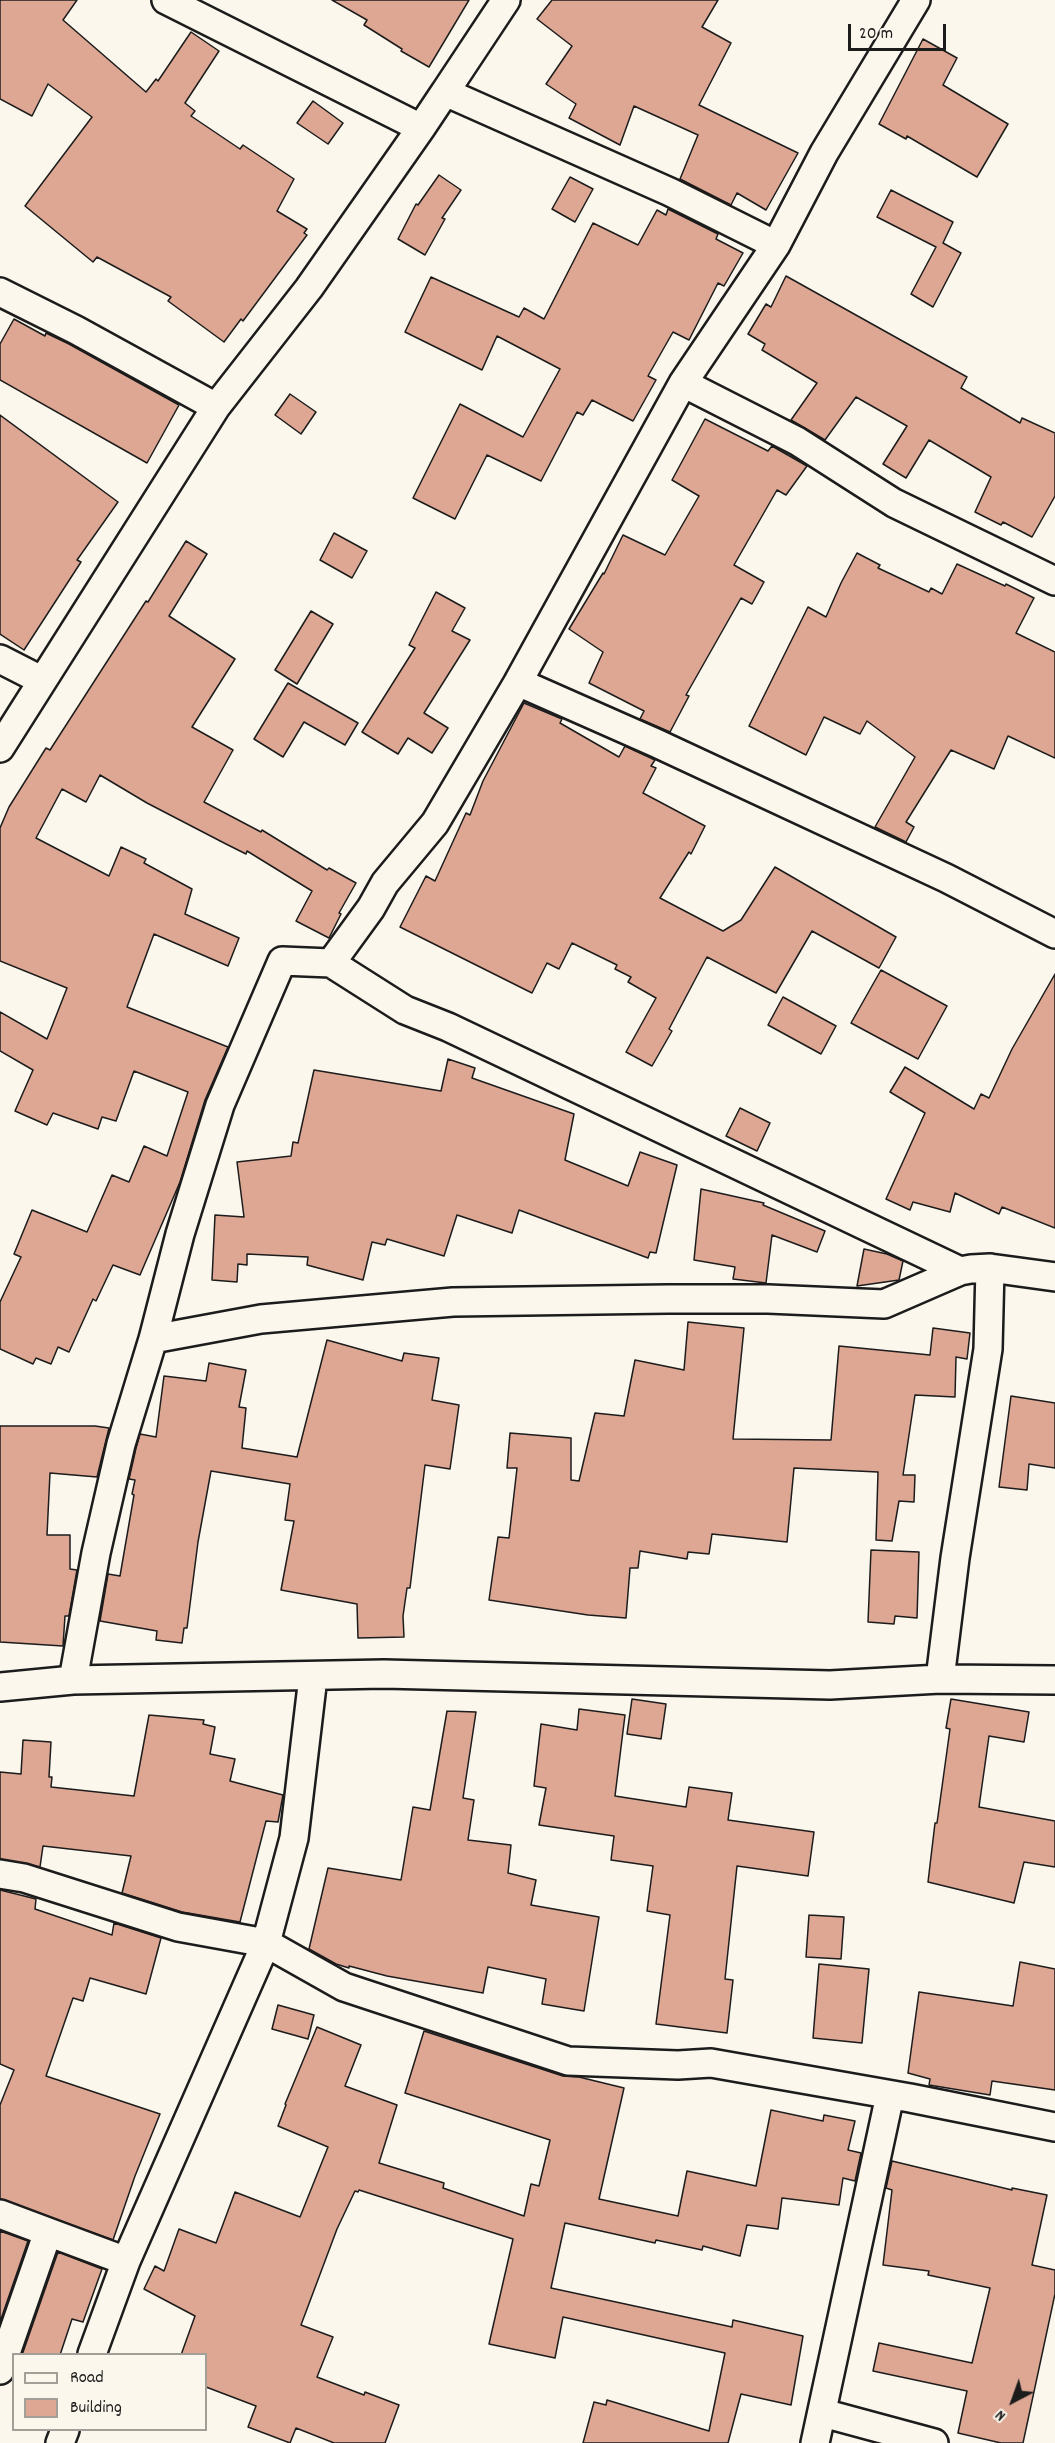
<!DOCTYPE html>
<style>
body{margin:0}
#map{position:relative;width:1055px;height:2443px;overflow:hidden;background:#fbf7ec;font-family:Dekko,sans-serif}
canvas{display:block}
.legend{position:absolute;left:12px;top:2353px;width:195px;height:78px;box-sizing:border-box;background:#fbf7ec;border:2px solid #a29f99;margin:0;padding:8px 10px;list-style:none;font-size:18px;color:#1c1c1c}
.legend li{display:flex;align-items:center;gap:12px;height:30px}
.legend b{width:30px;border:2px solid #a29f99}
.north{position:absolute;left:983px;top:2371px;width:60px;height:60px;-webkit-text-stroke:4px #fbf7ec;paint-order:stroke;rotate:221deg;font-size:16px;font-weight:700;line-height:24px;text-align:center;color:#1c1c1c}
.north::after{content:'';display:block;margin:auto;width:21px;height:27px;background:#1c1c1c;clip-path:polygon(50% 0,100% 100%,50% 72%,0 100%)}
.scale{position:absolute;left:848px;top:24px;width:98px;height:27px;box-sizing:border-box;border:3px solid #1c1c1c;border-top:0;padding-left:8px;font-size:18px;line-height:21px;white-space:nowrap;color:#1c1c1c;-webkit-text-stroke:4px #fbf7ec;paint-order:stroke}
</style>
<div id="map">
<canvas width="1055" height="2443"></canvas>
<ul class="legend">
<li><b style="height:8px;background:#fbf7ec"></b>Road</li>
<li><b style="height:16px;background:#dda794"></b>Building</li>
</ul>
<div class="north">N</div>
<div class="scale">20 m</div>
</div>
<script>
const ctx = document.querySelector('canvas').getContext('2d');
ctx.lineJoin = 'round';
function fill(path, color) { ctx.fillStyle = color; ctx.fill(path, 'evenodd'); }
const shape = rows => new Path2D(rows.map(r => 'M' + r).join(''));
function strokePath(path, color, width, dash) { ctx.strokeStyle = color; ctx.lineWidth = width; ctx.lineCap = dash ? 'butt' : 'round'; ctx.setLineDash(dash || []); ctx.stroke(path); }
const building = shape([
 [0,0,77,0,63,20,146,92,156,79,158,81,191,32,219,51,185,103,195,111,191,116,240,149,243,145,294,179,277,211,307,229,304,233,307,235,243,321,241,319,224,342,168,301,171,297,97,257,93,262,25,206,92,117,48,84,32,116,0,99,0,0],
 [332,0,469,0,429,67,401,51,402,49,364,25,367,20,332,0],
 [552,0,718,0,702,27,731,43,699,105,798,153,766,210,737,193,731,205,680,179,698,135,634,106,620,145,569,118,576,104,546,84,572,46,537,19,552,0],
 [923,39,957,58,943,85,1008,124,977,177,907,136,906,139,879,124,923,39],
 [313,101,343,123,328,144,297,123,313,101],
 [439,175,461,190,442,218,445,219,425,255,398,239,416,204,418,205,439,175],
 [570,177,593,189,575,222,552,209,570,177],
 [891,190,953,222,943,243,961,253,933,307,911,294,936,247,877,217,891,190],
 [668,209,718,234,716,239,743,253,724,286,718,283,689,340,673,332,648,376,656,380,633,421,592,400,583,415,577,412,541,481,487,455,455,519,413,498,460,404,523,437,560,369,497,336,482,370,405,332,431,277,519,317,524,308,544,319,593,223,638,245,657,210,666,215,668,209],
 [786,276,967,377,961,388,1020,423,1022,418,1055,433,1055,496,1032,537,1003,522,1001,525,975,512,991,477,929,440,906,478,883,464,907,426,856,397,825,440,791,420,817,383,762,350,765,344,748,334,766,304,771,307,786,276],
 [14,319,45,336,46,333,69,344,179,405,147,463,0,380,0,344,14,319],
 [290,394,316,412,301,434,275,415,290,394],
 [0,415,118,502,77,560,81,562,24,650,0,634,0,415],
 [705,419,768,451,772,446,807,466,786,495,777,490,734,565,764,582,752,604,741,598,686,695,689,696,670,732,640,719,644,711,589,683,603,652,569,629,603,573,604,574,623,535,665,555,699,496,672,480,705,419],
 [334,533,367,551,352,578,320,560,334,533],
 [186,541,207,554,169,616,235,659,192,727,233,750,204,802,261,832,262,830,327,870,329,868,356,883,339,913,341,914,329,938,296,921,312,891,247,851,246,854,226,844,147,803,100,775,86,802,62,789,36,838,109,876,121,847,146,859,144,863,192,889,185,914,239,938,228,966,154,934,127,1007,228,1047,205,1100,180,1182,140,1275,113,1265,96,1301,93,1299,69,1352,58,1347,51,1364,36,1358,33,1364,0,1349,0,1302,21,1257,14,1254,32,1210,87,1232,112,1175,129,1182,144,1146,167,1156,188,1092,134,1071,116,1121,102,1117,98,1129,53,1113,47,1125,15,1111,33,1070,0,1051,0,1012,47,1039,67,988,0,961,0,828,9,807,46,748,50,750,146,601,148,602,186,541],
 [857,553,880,565,878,568,929,592,931,588,942,594,957,564,1005,586,1006,584,1034,598,1016,633,1055,652,1055,758,1008,736,994,769,951,750,906,822,914,827,906,842,875,827,915,757,867,721,860,734,824,717,806,755,749,726,808,607,826,617,841,583,857,553],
 [436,592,465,608,452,631,470,640,424,713,448,728,432,753,408,738,398,754,362,732,415,648,409,645,436,592],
 [311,611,333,624,297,684,275,670,311,611],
 [288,683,358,723,345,745,304,722,283,757,254,739,288,683],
 [524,703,562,719,560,723,619,757,625,746,655,760,651,766,656,768,643,793,705,826,691,854,689,852,660,898,723,931,741,920,775,867,896,937,879,968,812,931,776,993,707,957,669,1029,672,1031,652,1066,626,1052,656,998,628,982,631,977,615,969,617,965,572,943,559,969,547,963,532,993,400,927,426,876,435,881,466,813,470,815,483,781,524,703],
 [881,970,947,1006,918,1059,851,1023,881,970],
 [1055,974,1055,1228,1002,1207,999,1214,955,1193,950,1212,913,1202,910,1210,886,1199,925,1113,890,1092,905,1067,974,1109,981,1094,989,1098,1012,1049,1055,974],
 [783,997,836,1026,821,1054,768,1025,783,997],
 [448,1059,475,1068,472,1078,574,1114,565,1160,628,1186,640,1152,677,1165,656,1253,650,1252,648,1258,519,1210,512,1233,457,1215,444,1256,387,1239,385,1245,372,1242,363,1280,307,1265,308,1257,247,1254,247,1265,238,1264,237,1282,212,1280,215,1215,244,1217,237,1162,291,1156,293,1142,298,1143,314,1070,441,1091,448,1059],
 [740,1108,770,1123,757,1151,726,1136,740,1108],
 [701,1189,764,1203,763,1205,825,1231,817,1252,772,1235,766,1283,733,1279,735,1267,694,1260,701,1189],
 [864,1249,887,1254,903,1261,899,1280,857,1286,864,1249],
 [688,1322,744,1328,733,1439,831,1440,839,1346,930,1355,933,1328,970,1333,967,1359,956,1357,955,1397,915,1395,903,1475,915,1475,914,1502,899,1501,892,1541,876,1540,878,1472,794,1468,787,1542,712,1534,709,1554,688,1552,687,1559,640,1551,638,1568,630,1568,626,1618,588,1615,489,1600,498,1537,509,1538,517,1468,507,1468,510,1433,571,1438,571,1480,579,1481,595,1413,624,1416,635,1360,684,1370,688,1322],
 [327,1340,402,1361,404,1353,439,1358,432,1400,459,1405,450,1469,425,1465,410,1588,407,1588,403,1616,404,1637,358,1638,357,1604,281,1590,294,1521,285,1520,290,1484,211,1471,198,1542,187,1628,184,1628,182,1643,156,1640,157,1631,100,1621,108,1574,120,1576,134,1495,132,1494,135,1480,129,1479,136,1448,140,1434,156,1437,164,1376,206,1381,209,1363,246,1370,239,1407,246,1408,242,1448,297,1457,327,1340],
 [1011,1396,1055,1403,1055,1468,1029,1464,1027,1490,999,1487,1011,1396],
 [0,1426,95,1426,109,1428,97,1477,50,1473,47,1535,70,1535,70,1569,77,1570,69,1616,65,1616,63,1646,0,1642,0,1426],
 [871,1550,919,1552,917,1618,895,1616,894,1624,868,1622,871,1550],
 [632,1699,666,1704,661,1739,627,1734,632,1699],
 [951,1699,1029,1712,1024,1742,989,1736,979,1807,1055,1821,1055,1867,1024,1862,1014,1903,928,1882,935,1823,937,1823,950,1729,946,1728,951,1699],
 [579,1709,625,1715,615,1796,686,1807,689,1787,732,1793,728,1820,814,1832,808,1876,737,1866,725,1979,733,1980,727,2033,656,2024,670,1915,647,1911,653,1866,611,1860,614,1836,539,1825,546,1788,534,1786,541,1724,577,1730,579,1709],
 [447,1711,476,1712,463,1798,474,1800,468,1840,511,1845,508,1873,536,1880,531,1905,599,1917,584,2011,542,2004,546,1979,488,1967,483,1993,387,1976,349,1966,349,1968,336,1964,309,1949,328,1868,401,1880,413,1807,430,1810,447,1711],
 [149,1715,204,1720,203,1724,215,1727,210,1754,235,1759,230,1781,283,1795,278,1822,266,1821,240,1922,182,1912,122,1893,131,1856,43,1846,40,1867,0,1859,0,1772,21,1774,23,1740,51,1742,49,1777,52,1777,51,1787,134,1796,149,1715],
 [0,1890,36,1899,35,1909,112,1935,114,1923,161,1938,146,1994,90,1978,83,2001,73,1998,46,2076,160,2114,135,2176,113,2240,0,2199,0,2105,14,2070,0,2064,0,1890],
 [809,1915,844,1917,841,1959,806,1957,809,1915],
 [1020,1962,1055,1969,1055,2090,992,2081,990,2095,929,2085,930,2079,908,2073,919,1992,1013,2006,1020,1962],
 [819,1964,869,1969,862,2043,813,2038,819,1964],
 [278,2005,314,2015,308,2039,272,2029,278,2005],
 [317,2027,361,2045,345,2086,397,2105,379,2163,444,2183,443,2188,524,2216,531,2184,539,2186,550,2140,405,2093,424,2031,563,2076,579,2077,624,2088,599,2199,678,2216,687,2171,756,2186,771,2110,823,2121,824,2115,855,2121,848,2150,861,2153,855,2181,843,2178,839,2205,782,2198,778,2229,747,2225,740,2256,703,2246,702,2250,656,2240,655,2243,565,2223,551,2288,732,2327,733,2320,803,2336,791,2405,741,2394,728,2443,583,2443,594,2402,606,2405,607,2400,709,2431,725,2353,563,2317,555,2358,489,2344,513,2239,359,2190,358,2192,355,2191,337,2229,301,2325,333,2337,317,2377,364,2395,365,2392,399,2405,385,2443,334,2443,296,2428,290,2443,248,2427,256,2406,206,2387,206,2355,181,2355,195,2316,144,2289,155,2266,164,2271,179,2229,216,2243,235,2192,300,2217,328,2147,278,2126,286,2105,285,2104,317,2027],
 [892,2161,1012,2190,1012,2188,1047,2195,1032,2265,1055,2270,1055,2294,1023,2443,1001,2443,958,2433,967,2391,873,2371,879,2343,972,2363,990,2288,928,2275,929,2271,883,2265,892,2190,886,2188,892,2161],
 [0,2231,28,2241,0,2322,0,2231],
 [58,2252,102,2269,83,2322,72,2319,60,2355,22,2355,58,2252]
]);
const street = shape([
 [166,0,421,128,445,92,670,192,776,245],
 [445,92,506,0],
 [0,292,76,330,216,407],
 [683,383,797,441,894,503,1055,581],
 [0,659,41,680],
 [518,682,656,743,946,878,1055,934],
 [0,748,216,407,309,288,421,128],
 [331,963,405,1010,448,1027,960,1271],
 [153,1339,261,1319,453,1302,668,1299,768,1299,884,1304,960,1271,971,1269,990,1268,1055,1277],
 [940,1679,955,1558,988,1349,990,1268],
 [73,1680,96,1553,121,1444,153,1339,180,1234,220,1105,282,961,331,963,371,908,385,883,435,823,518,682,683,383,776,245,824,153,916,0],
 [0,1687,73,1680,384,1674,830,1685,940,1679,1055,1680],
 [0,1874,24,1878,178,1927,266,1943,344,1987,568,2061,678,2065,711,2063,910,2098,1055,2127],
 [0,2214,48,2232],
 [92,2354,126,2261,266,1943,294,1838,313,1677],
 [0,2370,48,2232,126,2261],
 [823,2413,934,2443],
 [60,2443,65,2430],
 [815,2443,890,2095]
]);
fill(building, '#dda794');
strokePath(building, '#1c1c1c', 1.5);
strokePath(street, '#1c1c1c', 32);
strokePath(street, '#fbf7ec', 27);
</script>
